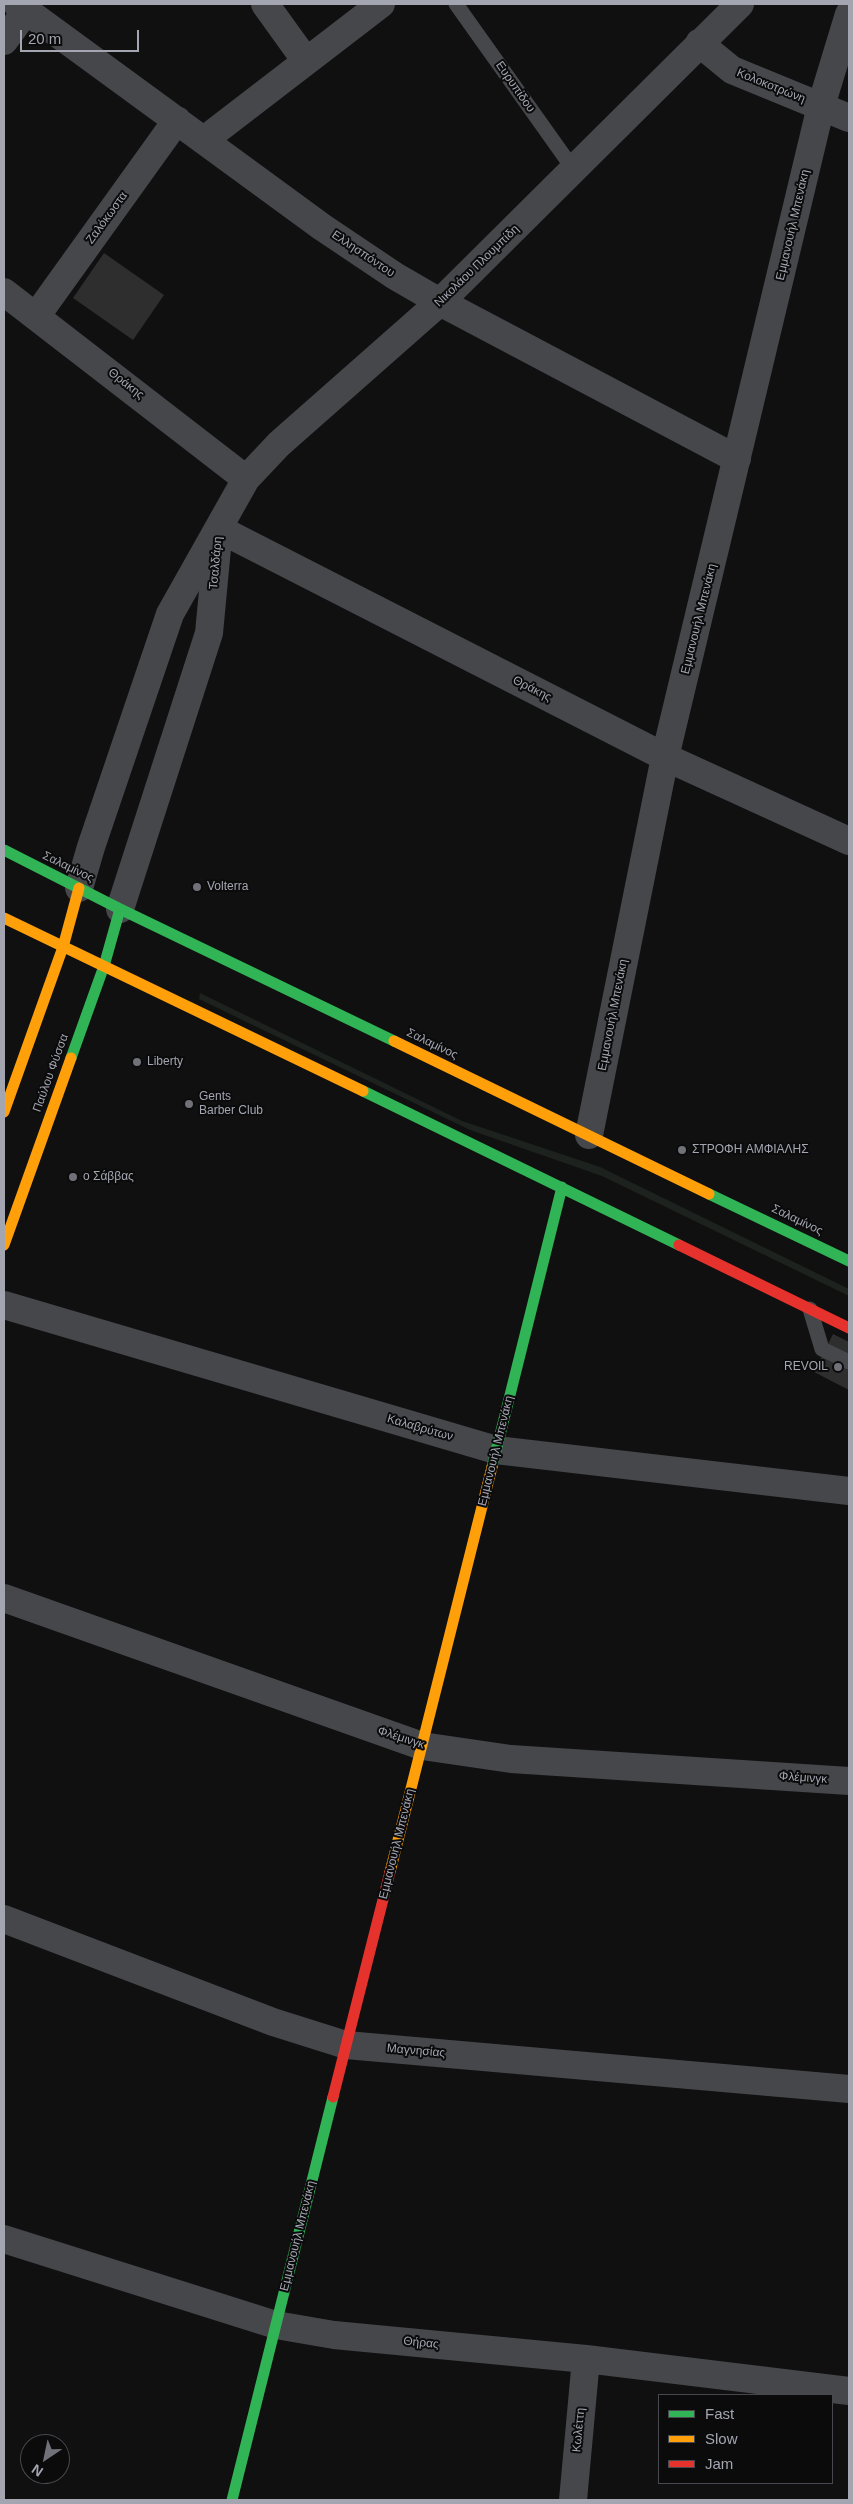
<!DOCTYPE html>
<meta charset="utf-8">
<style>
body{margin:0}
#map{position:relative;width:853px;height:2504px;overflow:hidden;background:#101011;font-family:Arial,sans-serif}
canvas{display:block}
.frame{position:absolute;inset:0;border:5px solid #a3a5b1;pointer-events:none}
.legend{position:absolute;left:658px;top:2394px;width:175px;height:90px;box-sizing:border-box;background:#0b0b0c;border:1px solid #48494e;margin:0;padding:6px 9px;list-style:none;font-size:15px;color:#a3a5b1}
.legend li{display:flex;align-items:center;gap:10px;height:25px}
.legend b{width:25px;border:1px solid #48494e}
.north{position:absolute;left:20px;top:2434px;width:50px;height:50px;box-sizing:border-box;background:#0b0b0c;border:1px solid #48494e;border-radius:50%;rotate:214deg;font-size:14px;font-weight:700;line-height:20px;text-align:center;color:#a3a5b1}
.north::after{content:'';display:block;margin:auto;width:18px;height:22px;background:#707179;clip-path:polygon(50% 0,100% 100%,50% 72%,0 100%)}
.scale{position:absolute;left:20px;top:30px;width:119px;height:22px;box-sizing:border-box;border:2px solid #a3a5b1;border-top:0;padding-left:6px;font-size:15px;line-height:18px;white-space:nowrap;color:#a3a5b1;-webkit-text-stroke:4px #0b0b0c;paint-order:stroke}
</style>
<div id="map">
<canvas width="853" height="2504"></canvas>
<div class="frame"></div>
<ul class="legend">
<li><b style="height:6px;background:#30b455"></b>Fast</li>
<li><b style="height:6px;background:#ff9f0a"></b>Slow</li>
<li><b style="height:6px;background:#e5322d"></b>Jam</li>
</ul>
<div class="north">N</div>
<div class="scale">20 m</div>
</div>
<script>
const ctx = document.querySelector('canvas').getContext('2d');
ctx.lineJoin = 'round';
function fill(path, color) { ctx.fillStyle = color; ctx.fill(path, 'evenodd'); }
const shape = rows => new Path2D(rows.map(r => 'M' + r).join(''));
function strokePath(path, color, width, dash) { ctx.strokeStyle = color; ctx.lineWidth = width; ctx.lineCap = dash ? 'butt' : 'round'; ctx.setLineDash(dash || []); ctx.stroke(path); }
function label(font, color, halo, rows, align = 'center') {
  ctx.font = font + ' Arial,sans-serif'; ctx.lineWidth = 4; ctx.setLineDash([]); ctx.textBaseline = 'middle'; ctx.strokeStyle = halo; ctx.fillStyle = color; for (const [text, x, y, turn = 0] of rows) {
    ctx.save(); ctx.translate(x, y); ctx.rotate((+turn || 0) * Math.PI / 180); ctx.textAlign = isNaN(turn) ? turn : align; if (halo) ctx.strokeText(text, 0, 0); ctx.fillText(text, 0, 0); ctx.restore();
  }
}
const green = shape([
 [200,993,462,1121,600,1167,849,1289,849,1296,602,1176,470,1130,199,999]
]);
const building = shape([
 [104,253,164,295,133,340,73,298],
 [833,1334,849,1342,849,1390,814,1372]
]);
const lane = shape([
 [456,4,574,170],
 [810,1309,822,1349,849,1362]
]);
const street = shape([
 [17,4,322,227,395,276,440,302,737,459],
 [265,4,306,61],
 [4,41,26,11],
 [699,43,732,70,849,118],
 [204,140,381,4],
 [4,292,246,479],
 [37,315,177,120],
 [219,529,665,757,849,841],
 [79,888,91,847,170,614,246,479,279,444,440,302,740,4],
 [120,909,209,633,218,538],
 [589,1135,665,757,821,106,849,14],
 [4,1305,496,1450,849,1491],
 [4,1598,422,1746,511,1759,849,1781],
 [4,1919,273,2022,346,2045,849,2089],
 [4,2239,276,2325,334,2335,586,2359,849,2391],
 [573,2500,586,2359]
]);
const fast = shape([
 [4,850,120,909,394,1041],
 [71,1058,104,966,120,909],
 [363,1091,679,1245],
 [709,1194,849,1261],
 [492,1467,562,1187],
 [232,2500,333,2097]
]);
const slow = shape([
 [4,918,363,1091],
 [394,1041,709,1194],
 [4,1112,63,947,79,888],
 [4,1245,71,1058],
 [390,1872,492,1467]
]);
const jam = shape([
 [679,1245,849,1328],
 [333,2097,390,1872]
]);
const markers = [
 [197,887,5,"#707179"],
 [137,1062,5,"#707179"],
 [189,1104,5,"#707179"],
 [682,1150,5,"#707179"],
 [73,1177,5,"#707179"],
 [838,1367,5,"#707179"]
];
const streetNames = [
 ["Κολοκοτρώνη",771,86,22],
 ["Ευρυπίδου",515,87,55],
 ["Ζαλόκωστα",107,218,-54],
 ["Εμμανουήλ Μπενάκη",793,225,-77],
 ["Ελλησπόντου",363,254,34],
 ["Νικολάου Πλουμπίδη",477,266,-44],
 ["Θράκης",126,384,38],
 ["Τσαλδάρη",216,563,-85],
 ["Εμμανουήλ Μπενάκη",699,619,-76],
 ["Θράκης",532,689,27],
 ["Σαλαμίνος",68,867,26],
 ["Εμμανουήλ Μπενάκη",613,1015,-79],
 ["Σαλαμίνος",432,1044,26],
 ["Παύλου Φύσσα",51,1073,-70],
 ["Σαλαμίνος",797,1220,26],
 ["Καλαβρύτων",420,1428,16],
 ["Εμμανουήλ Μπενάκη",496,1451,-76],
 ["Φλέμινγκ",401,1738,18],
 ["Φλέμινγκ",803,1778,4],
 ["Εμμανουήλ Μπενάκη",397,1844,-76],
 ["Μαγνησίας",416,2051,5],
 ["Εμμανουήλ Μπενάκη",298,2236,-76],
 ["Θήρας",421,2343,6],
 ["Κωλέττη",579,2430,-85]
];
const poiNames = [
 ["Volterra",207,887],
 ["Liberty",147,1062],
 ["Gents",199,1097],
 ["Barber Club",199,1111],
 ["ΣΤΡΟΦΗ ΑΜΦΙΑΛΗΣ",692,1150],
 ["ο Σάββας",83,1177],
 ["REVOIL",828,1367,"right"]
];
fill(green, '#1d221e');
fill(building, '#2e2e2f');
strokePath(lane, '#46474b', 15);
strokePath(street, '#46474b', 28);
strokePath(fast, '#30b455', 11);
strokePath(slow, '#ff9f0a', 11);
strokePath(jam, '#e5322d', 11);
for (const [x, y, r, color] of markers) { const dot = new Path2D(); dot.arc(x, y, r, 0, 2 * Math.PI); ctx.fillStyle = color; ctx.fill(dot); strokePath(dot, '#0b0b0c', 2); }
label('12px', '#a3a5b1', '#0b0b0c', streetNames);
label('12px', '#a3a5b1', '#0b0b0c', poiNames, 'left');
</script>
